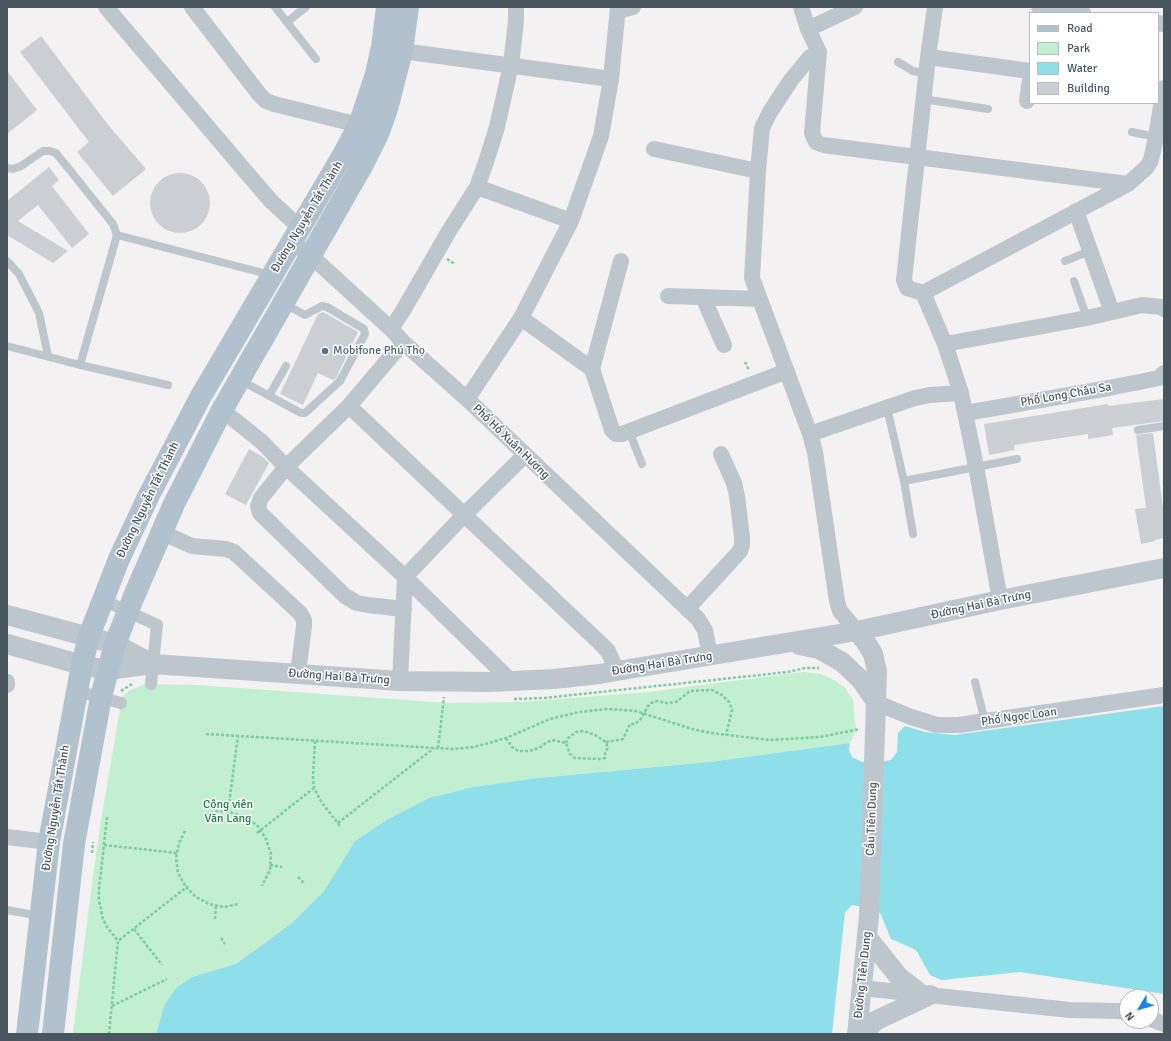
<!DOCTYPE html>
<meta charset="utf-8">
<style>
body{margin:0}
#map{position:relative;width:1171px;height:1041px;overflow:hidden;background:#f3f1f1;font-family:Signika,sans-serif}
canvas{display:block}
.frame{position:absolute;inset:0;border:8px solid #49565e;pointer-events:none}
.legend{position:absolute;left:1029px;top:12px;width:130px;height:92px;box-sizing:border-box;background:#fff;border:1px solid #b6bbbf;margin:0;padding:5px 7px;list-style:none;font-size:12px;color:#49565e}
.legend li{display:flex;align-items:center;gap:8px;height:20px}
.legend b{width:20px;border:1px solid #b6bbbf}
.north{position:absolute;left:1119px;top:989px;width:40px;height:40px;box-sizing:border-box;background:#fff;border:1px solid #b6bbbf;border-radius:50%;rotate:232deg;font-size:11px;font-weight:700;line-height:16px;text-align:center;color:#49565e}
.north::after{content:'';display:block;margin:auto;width:14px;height:18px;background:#1d82e0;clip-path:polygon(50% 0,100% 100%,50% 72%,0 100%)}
</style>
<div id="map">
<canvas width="1171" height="1041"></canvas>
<div class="frame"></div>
<ul class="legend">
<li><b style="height:5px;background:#b1c2ce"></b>Road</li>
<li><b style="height:11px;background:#c1efcf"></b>Park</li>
<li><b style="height:11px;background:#8fdfeb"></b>Water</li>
<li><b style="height:11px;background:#cbced3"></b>Building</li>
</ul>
<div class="north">N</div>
</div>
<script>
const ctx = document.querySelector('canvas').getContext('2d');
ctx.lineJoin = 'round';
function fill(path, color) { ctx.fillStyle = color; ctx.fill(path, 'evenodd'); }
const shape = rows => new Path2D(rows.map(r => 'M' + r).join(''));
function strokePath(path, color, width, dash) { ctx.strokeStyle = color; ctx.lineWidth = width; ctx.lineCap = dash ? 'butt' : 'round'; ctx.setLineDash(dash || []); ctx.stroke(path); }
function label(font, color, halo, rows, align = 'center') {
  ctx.font = font + ' Signika,sans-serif'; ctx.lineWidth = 3; ctx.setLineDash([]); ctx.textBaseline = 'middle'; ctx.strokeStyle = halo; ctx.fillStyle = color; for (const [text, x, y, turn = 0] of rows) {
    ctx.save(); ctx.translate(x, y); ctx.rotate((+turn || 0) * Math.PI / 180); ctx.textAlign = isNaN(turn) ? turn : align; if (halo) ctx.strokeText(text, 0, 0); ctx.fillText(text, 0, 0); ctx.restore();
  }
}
const green = shape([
 [803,672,821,674,834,680,845,688,853,700,856,731,850,743,709,762,538,778,473,787,429,798,388,819,355,841,324,891,293,922,265,943,234,964,192,977,164,1006,156,1034,73,1034,93,876,101,821,122,697,129,691,145,684,197,685,447,703,523,702,648,692]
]);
const water = shape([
 [1164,706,1164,994,1020,972,942,980,930,975,916,950,891,939,881,915,878,910,852,905,845,912,832,1034,156,1034,164,1006,175,989,192,977,235,964,265,943,293,922,324,891,355,841,388,819,429,798,473,787,538,778,709,762,850,743,849,750,852,757,862,762,880,762,891,760,897,752,898,733,905,726,925,732,954,735]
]);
const building = shape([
 [41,36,109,126,146,169,113,196,77,152,89,142,20,52],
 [7,71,37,110,7,134],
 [49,167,59,180,52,186,89,234,72,248,38,205,18,221,68,251,53,263,7,235,7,201],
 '150 203a30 30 0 1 1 60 0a30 30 0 1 1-60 0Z',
 [323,312,358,332,336,378,333,380,318,373,303,405,280,394,318,314],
 [1164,399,1164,421,1112,428,1113,435,1088,439,1088,434,1014,445,1015,450,989,455,984,424,1108,404,1108,406],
 [1153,433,1164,515,1164,538,1155,540,1155,541,1141,544,1135,509,1146,508,1136,435],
 [249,449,263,457,269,463,246,505,225,494]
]);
const path = shape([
 [447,259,455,264],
 [745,362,749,370],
 [121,691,132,684],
 [514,699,544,698,788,672,805,668,819,668],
 [206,734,452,749,473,747,489,743,506,738,550,719,579,712,607,709,636,711,692,729,711,733,770,740,820,737,860,729],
 [506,738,512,747,518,751,529,751,539,748,546,743,552,740,566,743,570,754,575,758,601,759,605,758,605,753,608,748,606,742,595,735,584,731,576,732,567,739,566,743],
 [315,741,313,777,314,788,322,803,341,827],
 [606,742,623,739,630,724,635,724,640,720,648,706,651,703,657,701,667,703,676,702,690,691,712,690,722,695,729,702,732,710,726,735],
 [438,748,444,697],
 [228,812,238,736],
 [206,815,217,811,228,812,243,816,257,825,266,839,271,854,270,870,262,886],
 [107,817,99,890,99,900,103,919,107,927,118,941],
 [338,823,434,748],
 [185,831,179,843,176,858,178,873,186,887,196,897,209,904,224,907,239,904],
 [257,833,314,788],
 [104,845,177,853],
 [92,853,93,842],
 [270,865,282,867],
 [298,877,304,883],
 [215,919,216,906],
 [134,929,162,965],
 [221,938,225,944],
 [112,1006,167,979],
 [109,1034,118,941,188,886]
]);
const service = shape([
 [275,7,316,59],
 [287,22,306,7],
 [898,62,913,71,926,74],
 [923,99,988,109],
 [1132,132,1156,137],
 [7,168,13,169,21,166,43,151,50,151,56,153,113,224,117,235,80,365],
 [117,235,271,275],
 [7,261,19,274,39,313,48,356],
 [1065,261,1090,251],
 [1074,281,1087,318],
 [7,346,80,365,168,385],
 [240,380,301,413,305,413,340,381,365,334,364,329,327,307,322,306,305,315,283,303],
 [269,396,286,366],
 [887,408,904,481],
 [1138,430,1164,426],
 [629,431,642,464],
 [913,534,904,481,1017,459],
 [975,682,985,721],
 [7,910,40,916]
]);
const pedestrian = shape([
 [103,600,157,625,151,684],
 [77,691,121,703]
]);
const minor = shape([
 [106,7,246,172,271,201,300,228],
 [192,7,259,94,266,101,274,104,359,125],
 [801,7,808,29,819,52,812,133,816,142,823,145,1128,184,1147,167,1151,160,1156,137,1164,88],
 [935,7,928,57,1030,71],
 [1039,7,1083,13],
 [618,11,633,7],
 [1158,23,1164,24],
 [808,29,855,7],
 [402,51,611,79],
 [819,52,810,57,791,80,770,112,762,128,758,171,752,278,810,434,815,452,837,601,840,611,857,631],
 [928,57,904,280,907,288,923,293,945,344,961,393,976,466,1000,600],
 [1027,101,1030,79],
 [654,149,758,171],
 [477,187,571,221],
 [1076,211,1112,312],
 [291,242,310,255,391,329,404,343,467,399,698,619,705,630,710,656],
 [923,293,1128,184],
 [668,296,760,299],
 [703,297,724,345],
 [521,318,592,369,612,430,616,434,622,434,787,371],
 [391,329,404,309,449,231,477,187,486,162,497,127,511,65,516,21,516,7],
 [404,343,393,354,349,406,286,467,261,498,258,506,260,513,345,596,357,603,368,605,404,609],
 [945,344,1087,318,1142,305,1161,307,1164,309],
 [592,369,621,261],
 [467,399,521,318,571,221,601,136,611,79,618,7],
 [349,406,600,643,608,651,617,671],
 [222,410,262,442,286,467,405,577,511,681],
 [966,413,1109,388,1159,378,1164,373],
 [810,434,915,398,930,395,961,393],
 [161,532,192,546,226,549,234,552,300,613,304,620,304,626,298,674],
 [687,609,740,551,742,545,742,537,737,496,734,483,721,454],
 [400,681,405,577,464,515,525,455],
 [7,685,7,682],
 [877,703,911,717,937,725,959,725,1164,695],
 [7,837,49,842],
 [862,988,1070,1010,1120,1011,1127,1013],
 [1151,1019,1164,1024]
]);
const tertiary = shape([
 [7,615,115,644,153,664],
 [7,644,82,665,107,670,153,664,400,681,490,682,554,679,599,674,857,631,1000,600,1164,568],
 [799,645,819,649,842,662,861,680,877,703],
 [867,937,899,977,922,995],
 [857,1034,869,916,877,671,873,654,867,644,857,631],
 [863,1034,875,1021,930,995]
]);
const primary = shape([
 [27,1034,49,842,82,665,89,636,119,559,149,495,201,396,343,155,359,125,376,74,382,47,387,7],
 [53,1034,74,844,101,697,115,644,134,596,174,504,222,410,362,166,378,134,387,109,402,51,408,7]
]);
const markers = [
 [325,351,4,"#5c6f8a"]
];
const streetNames = [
 ["Đường Nguyễn Tất Thành",307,217,-59],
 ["Phố Long Châu Sa",1066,395,-10],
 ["Phố Hồ Xuân Hương",511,442,44],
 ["Đường Nguyễn Tất Thành",148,500,-64],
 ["Đường Hai Bà Trưng",981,605,-12],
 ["Đường Hai Bà Trưng",662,664,-9],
 ["Đường Hai Bà Trưng",339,677,4],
 ["Phố Ngọc Loan",1019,717,-8],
 ["Đường Nguyễn Tất Thành",56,808,-81],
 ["Cầu Tiên Dung",872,819,-88],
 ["Đường Tiên Dung",863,975,-84]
];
const serviceNames = [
 ["Mobifone Phú Thọ",333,351]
];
const parkNames = [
 ["Công viên",228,805],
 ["Văn Lang",228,819]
];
fill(green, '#c1efcf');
fill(water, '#8fdfeb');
fill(building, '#cbced3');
strokePath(path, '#79cc9d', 2.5, [3, 2]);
strokePath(service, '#bdc6cd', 8);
strokePath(pedestrian, '#bdc6cd', 12);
strokePath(minor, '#bdc6cd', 16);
strokePath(tertiary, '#bdc6cd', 20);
strokePath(primary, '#b1c2ce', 22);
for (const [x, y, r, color] of markers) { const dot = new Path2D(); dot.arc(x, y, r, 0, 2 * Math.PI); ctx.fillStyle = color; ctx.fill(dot); strokePath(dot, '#fff', 1.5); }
label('12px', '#49565e', '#fff', streetNames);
label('12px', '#4e5e75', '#fff', serviceNames, 'left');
label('12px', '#197f44', '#fff', parkNames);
</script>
